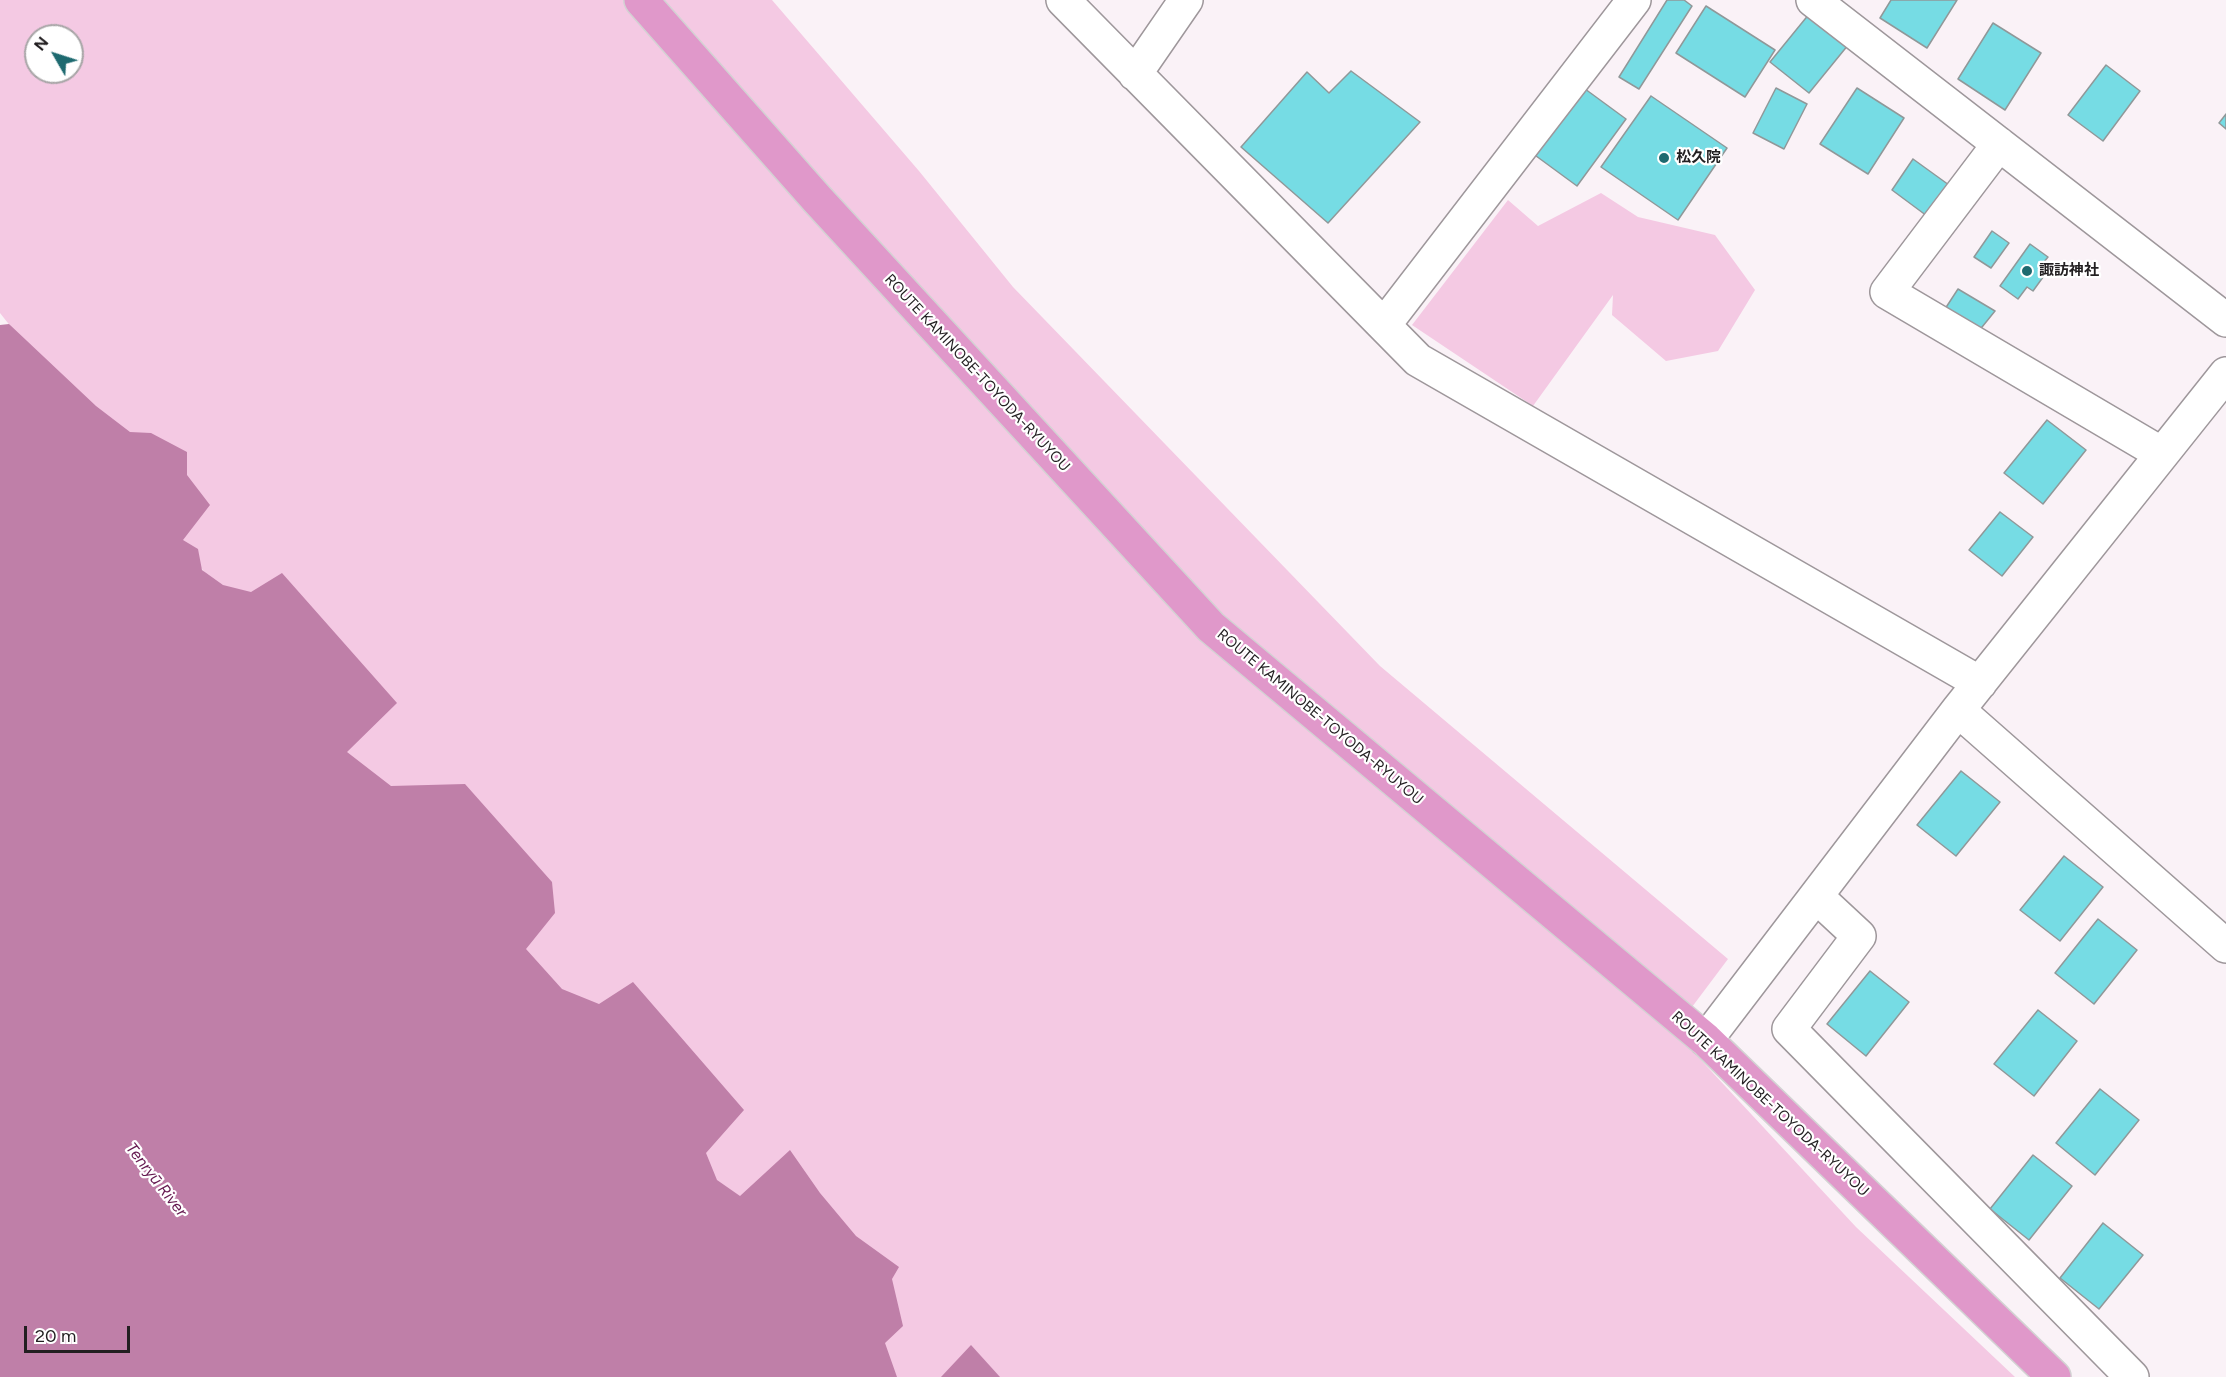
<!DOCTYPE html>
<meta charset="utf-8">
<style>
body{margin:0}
#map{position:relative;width:2226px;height:1377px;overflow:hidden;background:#faf2f7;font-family:Figtree,sans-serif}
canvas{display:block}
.north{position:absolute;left:24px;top:24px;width:60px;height:60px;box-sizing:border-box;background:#fff;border:2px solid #a7a5a6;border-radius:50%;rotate:309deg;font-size:16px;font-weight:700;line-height:24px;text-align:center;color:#221f21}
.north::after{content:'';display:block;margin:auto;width:21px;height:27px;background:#1e6a70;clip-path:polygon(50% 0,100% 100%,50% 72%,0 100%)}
.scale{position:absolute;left:24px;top:1326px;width:106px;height:27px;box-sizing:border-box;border:3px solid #221f21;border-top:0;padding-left:8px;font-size:18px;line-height:21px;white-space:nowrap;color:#221f21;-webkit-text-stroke:4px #fff;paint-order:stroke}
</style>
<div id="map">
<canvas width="2226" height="1377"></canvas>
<div class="north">N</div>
<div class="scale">20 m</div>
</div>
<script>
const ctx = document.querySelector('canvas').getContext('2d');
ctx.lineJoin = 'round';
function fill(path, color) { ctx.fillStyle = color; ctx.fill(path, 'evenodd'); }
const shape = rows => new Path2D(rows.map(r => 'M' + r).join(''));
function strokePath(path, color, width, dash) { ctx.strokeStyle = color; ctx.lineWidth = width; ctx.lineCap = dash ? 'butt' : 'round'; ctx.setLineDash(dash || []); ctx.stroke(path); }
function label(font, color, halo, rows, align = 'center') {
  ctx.font = font + ' Figtree,"Noto Sans JP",sans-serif'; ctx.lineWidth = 4.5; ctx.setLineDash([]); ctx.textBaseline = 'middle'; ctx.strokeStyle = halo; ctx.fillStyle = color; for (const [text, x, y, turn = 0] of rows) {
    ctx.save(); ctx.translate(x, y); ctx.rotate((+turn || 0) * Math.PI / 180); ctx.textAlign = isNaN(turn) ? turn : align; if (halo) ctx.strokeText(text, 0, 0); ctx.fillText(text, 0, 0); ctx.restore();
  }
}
const green = shape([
 [0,0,772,0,919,171,1013,287,1380,666,1728,959,1674,1031,1856,1227,2015,1377,888,1377,474,914,0,313],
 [36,36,72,36,72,72,36,72],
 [1601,193,1638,217,1715,235,1755,290,1718,351,1666,361,1612,315,1613,295,1533,406,1412,325,1508,200,1538,226]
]);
const water = shape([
 [9,324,96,406,130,432,151,433,187,452,187,475,210,505,183,540,198,549,202,570,223,585,251,592,282,573,397,703,347,752,391,786,465,784,552,882,555,913,526,949,562,989,599,1004,633,982,744,1110,706,1153,717,1180,740,1196,790,1150,820,1193,856,1236,899,1267,892,1279,903,1326,885,1343,897,1377,0,1377,0,325],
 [971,1345,1000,1377,941,1377]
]);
const building = shape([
 [1667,0,1684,0,1692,6,1639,89,1619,77,1667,0],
 [1891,0,1957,0,1927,48,1880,18,1891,0],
 [1706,6,1775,50,1745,97,1676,53,1706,6],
 [1814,8,1853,39,1809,93,1770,62,1814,8],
 [1993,23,2041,53,2005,110,1958,79,1993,23],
 [2106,65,2140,91,2103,141,2068,115,2106,65],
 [1351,71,1420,122,1328,223,1241,147,1307,72,1329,93,1351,71],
 [1581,86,1626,119,1577,186,1532,153,1581,86],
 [1776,88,1807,104,1784,149,1753,133,1776,88],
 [1857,88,1904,118,1868,174,1820,144,1857,88],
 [1651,96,1727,148,1678,220,1601,167,1651,96],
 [2226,114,2226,129,2219,123,2226,114],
 [1913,159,1949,185,1927,216,1892,190,1913,159],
 [1992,231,2009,243,1991,268,1974,257,1992,231],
 [2030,244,2048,257,2039,268,2046,273,2033,291,2027,287,2018,299,2000,286,2030,244],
 [1958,289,1995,311,1978,332,1943,312,1958,289],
 [2047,420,2086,450,2043,504,2004,473,2047,420],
 [2000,512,2033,537,2002,576,1969,550,2000,512],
 [1961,771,2000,802,1956,856,1917,825,1961,771],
 [2064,856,2103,887,2060,941,2020,910,2064,856],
 [2098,919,2137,950,2094,1004,2055,973,2098,919],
 [1870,971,1909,1002,1866,1056,1827,1024,1870,971],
 [2038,1010,2077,1041,2034,1096,1994,1064,2038,1010],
 [2100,1089,2139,1120,2095,1175,2056,1143,2100,1089],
 [2033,1155,2072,1186,2029,1240,1990,1209,2033,1155],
 [2103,1223,2143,1255,2099,1309,2060,1278,2103,1223]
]);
const minor = shape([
 [1063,0,1418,360,1980,683],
 [1813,0,2226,320],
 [1135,74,1186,0],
 [1999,144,1887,292,2162,454],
 [1384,325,1634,0],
 [1958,710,2226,946],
 [1816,896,1859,936,1789,1029,2132,1377],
 [1706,1040,1958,710,2226,374]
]);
const major = shape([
 [641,0,817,199,1211,627,1706,1040,2054,1377]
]);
const markers = [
 [1664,158,6,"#1e6a70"],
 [2027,271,6,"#1e6a70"]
];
const poiNames = [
 ["松久院",1676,158],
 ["諏訪神社",2039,271]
];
const streetNames = [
 ["ROUTE KAMINOBE-TOYODA-RYUYOU",977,373,47],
 ["ROUTE KAMINOBE-TOYODA-RYUYOU",1320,717,40],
 ["ROUTE KAMINOBE-TOYODA-RYUYOU",1770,1104,43]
];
const waterNames = [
 ["Tenryū River",156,1180,52]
];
fill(green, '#f4c9e3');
fill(water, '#bf7fa8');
fill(building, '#76dce4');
strokePath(building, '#909899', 1.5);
strokePath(minor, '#9e979b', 36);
strokePath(major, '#d3d2d3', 36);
strokePath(minor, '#fff', 33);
strokePath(major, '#e098ca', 33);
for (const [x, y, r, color] of markers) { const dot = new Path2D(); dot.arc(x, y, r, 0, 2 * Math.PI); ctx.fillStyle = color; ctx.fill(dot); strokePath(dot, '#fff', 2); }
label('bold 15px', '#221f21', '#fff', poiNames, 'left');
label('15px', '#221f21', '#fff', streetNames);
label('italic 16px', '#651950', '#fff', waterNames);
</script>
